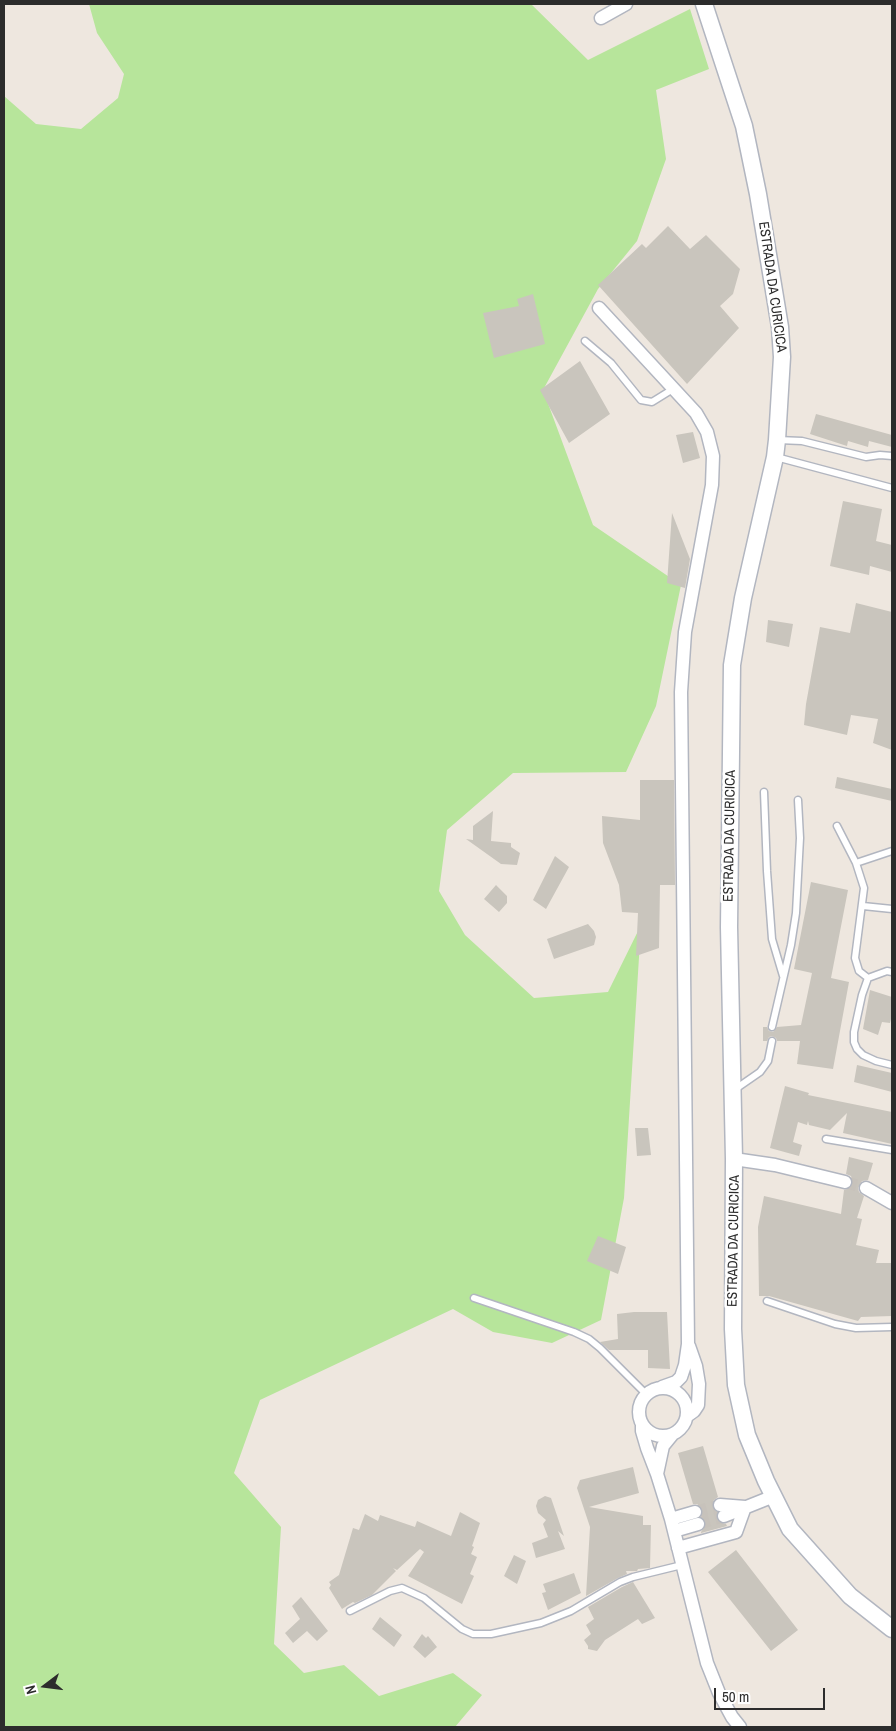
<!DOCTYPE html>
<style>
body{margin:0}
#map{position:relative;width:896px;height:1731px;overflow:hidden;background:#eee7df;font-family:"Archivo Narrow",sans-serif}
canvas{display:block}
.frame{position:absolute;inset:0;border:5px solid #2c2c2c;pointer-events:none}
.north{position:absolute;left:20px;top:1661px;width:50px;height:50px;-webkit-text-stroke:4px #fff;paint-order:stroke;rotate:255deg;font-size:14px;font-weight:700;line-height:20px;text-align:center;color:#2c2c2c}
.north::after{content:'';display:block;margin:auto;width:18px;height:22px;background:#2c2c2c;clip-path:polygon(50% 0,100% 100%,50% 72%,0 100%)}
.scale{position:absolute;left:714px;top:1688px;width:111px;height:22px;box-sizing:border-box;border:2px solid #2c2c2c;border-top:0;padding-left:6px;font-size:15px;line-height:18px;white-space:nowrap;color:#2c2c2c;-webkit-text-stroke:4px #fff;paint-order:stroke}
</style>
<div id="map">
<canvas width="896" height="1731"></canvas>
<div class="frame"></div>
<div class="north">N</div>
<div class="scale">50 m</div>
</div>
<script>
const ctx = document.querySelector('canvas').getContext('2d');
ctx.lineJoin = 'round';
function fill(path, color) { ctx.fillStyle = color; ctx.fill(path, 'evenodd'); }
const shape = rows => new Path2D(rows.map(r => 'M' + r).join(''));
function strokePath(path, color, width, dash) { ctx.strokeStyle = color; ctx.lineWidth = width; ctx.lineCap = dash ? 'butt' : 'round'; ctx.setLineDash(dash || []); ctx.stroke(path); }
function label(font, color, halo, rows, align = 'center') {
  ctx.font = font + ' "Archivo Narrow",sans-serif'; ctx.lineWidth = 5; ctx.setLineDash([]); ctx.textBaseline = 'middle'; ctx.strokeStyle = halo; ctx.fillStyle = color; for (const [text, x, y, turn = 0] of rows) {
    ctx.save(); ctx.translate(x, y); ctx.rotate((+turn || 0) * Math.PI / 180); ctx.textAlign = isNaN(turn) ? turn : align; if (halo) ctx.strokeText(text, 0, 0); ctx.fillText(text, 0, 0); ctx.restore();
  }
}
const green = shape([
 [89,4,531,4,588,60,690,9,709,69,656,90,666,159,637,241,598,289,543,390,593,525,681,585,656,706,626,772,513,773,447,830,439,891,465,935,534,998,608,992,641,925,624,1198,601,1320,552,1343,493,1332,453,1309,260,1400,234,1473,281,1527,274,1644,304,1673,344,1665,379,1696,453,1673,482,1695,455,1727,4,1727,4,96,36,124,81,129,118,98,124,74,97,33]
]);
const building = shape([
 [668,226,690,249,706,235,740,269,733,294,720,306,739,328,687,384,598,285,642,244,646,248],
 [533,294,545,344,494,358,483,313,519,306,517,299],
 [580,361,610,414,569,443,540,390],
 [816,414,892,435,892,447,869,441,868,447,848,441,847,446,810,434],
 [693,432,700,458,683,463,676,435],
 [843,501,882,509,876,541,892,545,892,572,870,566,869,575,830,566],
 [672,513,690,559,685,588,667,583],
 [856,603,892,612,892,750,873,743,878,719,851,715,847,735,804,725,806,704,820,627,850,633],
 [768,620,793,624,789,647,766,642],
 [837,777,892,789,892,801,835,788],
 [640,780,674,780,675,885,660,885,659,948,636,956,638,913,622,912,619,885,603,843,602,816,640,820],
 [493,811,491,841,511,843,511,847,520,853,517,865,501,864,466,839,473,840,473,826],
 [555,856,569,867,546,909,533,900],
 [811,882,848,890,831,978,849,982,833,1069,797,1064,800,1041,777,1041,776,1038,772,1036,769,1037,767,1041,763,1041,763,1027,767,1027,769,1031,773,1032,777,1027,801,1025,812,973,794,969],
 [496,885,507,896,507,903,499,912,484,899],
 [588,924,594,931,596,937,594,945,554,959,547,939],
 [870,990,892,997,892,1015,890,1023,882,1022,878,1035,863,1029],
 [857,1065,892,1073,892,1092,854,1082],
 [785,1086,809,1093,808,1095,892,1112,892,1144,843,1133,847,1113,830,1130,809,1125,808,1121,807,1125,798,1122,793,1142,802,1145,799,1156,770,1148],
 [635,1128,648,1128,651,1155,637,1156],
 [849,1157,873,1163,868,1180,862,1181,858,1188,859,1192,864,1196,857,1218,862,1219,856,1245,879,1250,876,1263,892,1263,892,1316,861,1317,858,1321,769,1296,759,1296,758,1227,764,1196,841,1214,844,1190,850,1188,853,1183,851,1176,846,1174],
 [598,1236,626,1247,618,1274,587,1261],
 [634,1312,667,1312,670,1369,648,1368,648,1350,609,1350,600,1342,618,1339,617,1314],
 [703,1446,718,1497,713,1501,713,1508,717,1512,716,1519,719,1522,726,1524,727,1526,701,1533,701,1532,706,1525,706,1521,701,1517,703,1509,697,1504,693,1504,678,1453],
 [633,1467,639,1493,589,1507,643,1516,643,1525,651,1525,650,1568,638,1569,637,1571,626,1571,627,1574,618,1578,586,1596,590,1527,577,1488,580,1480],
 [545,1496,551,1498,564,1536,558,1531,565,1549,536,1558,532,1543,548,1537,543,1524,546,1520,538,1513,536,1506,538,1500],
 [460,1512,480,1523,472,1546,474,1547,471,1554,477,1557,470,1574,474,1576,462,1604,408,1576,424,1552,420,1549,397,1570,393,1568,396,1571,372,1595,355,1603,353,1602,342,1609,329,1588,331,1585,329,1582,339,1575,353,1528,359,1530,365,1514,378,1521,380,1515,415,1527,417,1521,451,1536],
 [736,1550,798,1630,771,1651,708,1572],
 [514,1555,526,1561,517,1584,504,1576],
 [574,1573,581,1593,548,1610,542,1593,546,1592,543,1584],
 [633,1582,655,1618,642,1624,638,1619,605,1640,597,1651,588,1649,588,1646,584,1640,591,1634,586,1625,594,1619,588,1607,622,1587],
 [301,1597,328,1631,317,1641,307,1631,293,1643,285,1633,300,1619,292,1606],
 [380,1617,402,1635,394,1647,372,1629],
 [422,1634,426,1638,428,1636,437,1647,425,1658,413,1647]
]);
const minorTunnel = shape([
 [845,1182,866,1188],
 [695,1512,720,1505],
 [698,1524,724,1516]
]);
const service = shape([
 [585,341,611,363,641,400,652,402,673,389],
 [778,440,802,441,866,457,880,455,892,456],
 [776,457,892,488],
 [764,792,767,871,772,939,783,976],
 [837,826,856,863,864,888,855,958,859,971,868,978],
 [856,863,892,851],
 [863,906,892,909],
 [892,972,887,971,868,978,862,995,854,1032,854,1042,857,1049,863,1055,876,1061,892,1065],
 [772,1027,791,945,796,913,800,838,798,800],
 [734,1090,760,1072,768,1061,772,1041],
 [826,1139,892,1150],
 [474,1298,574,1332,589,1339,600,1348,646,1394],
 [767,1301,835,1324,856,1328,892,1327],
 [350,1611,390,1591,402,1588,424,1598,462,1629,473,1634,491,1634,541,1623,571,1611,620,1582,633,1577,682,1565]
]);
const minor = shape([
 [601,18,626,4],
 [599,308,696,413,707,432,713,456,712,485,685,632,681,692,688,1344,685,1365,681,1377,676,1382,662,1387],
 [734,1159,775,1165,845,1182],
 [866,1188,892,1203],
 '639 1412a24 24 0 1 1 48 0a24 24 0 1 1-48 0Z',
 [687,1416,694,1411,698,1405,699,1384,696,1366,689,1346],
 [642,1425,642,1431,647,1448,657,1474,671,1519,707,1663,719,1693,732,1717,740,1727],
 [657,1474,663,1446,672,1435],
 [724,1516,774,1496],
 [671,1519,695,1512],
 [674,1531,698,1524],
 [678,1548,736,1532,745,1507,720,1505]
]);
const tertiary = shape([
 [704,4,744,126,758,194,780,327,782,357,777,440,775,457,743,598,732,665,729,927,734,1159,733,1329,736,1385,747,1435,766,1481,790,1529,850,1596,892,1629]
]);
const streetNames = [
 ["ESTRADA DA CURICICA",772,287,82],
 ["ESTRADA DA CURICICA",730,836,-89],
 ["ESTRADA DA CURICICA",734,1241,-89]
];
fill(green, '#b7e59b');
fill(building, '#c9c5bd');
strokePath(minorTunnel, '#c7c2bb', 12, [12, 6]);
strokePath(service, '#b2b6c0', 9);
strokePath(minor, '#b2b6c0', 15);
strokePath(tertiary, '#b2b6c0', 19);
strokePath(service, '#fff', 6);
strokePath(minor, '#fff', 12);
strokePath(tertiary, '#fff', 16);
label('14px', '#2c2c2c', '#fff', streetNames);
</script>
